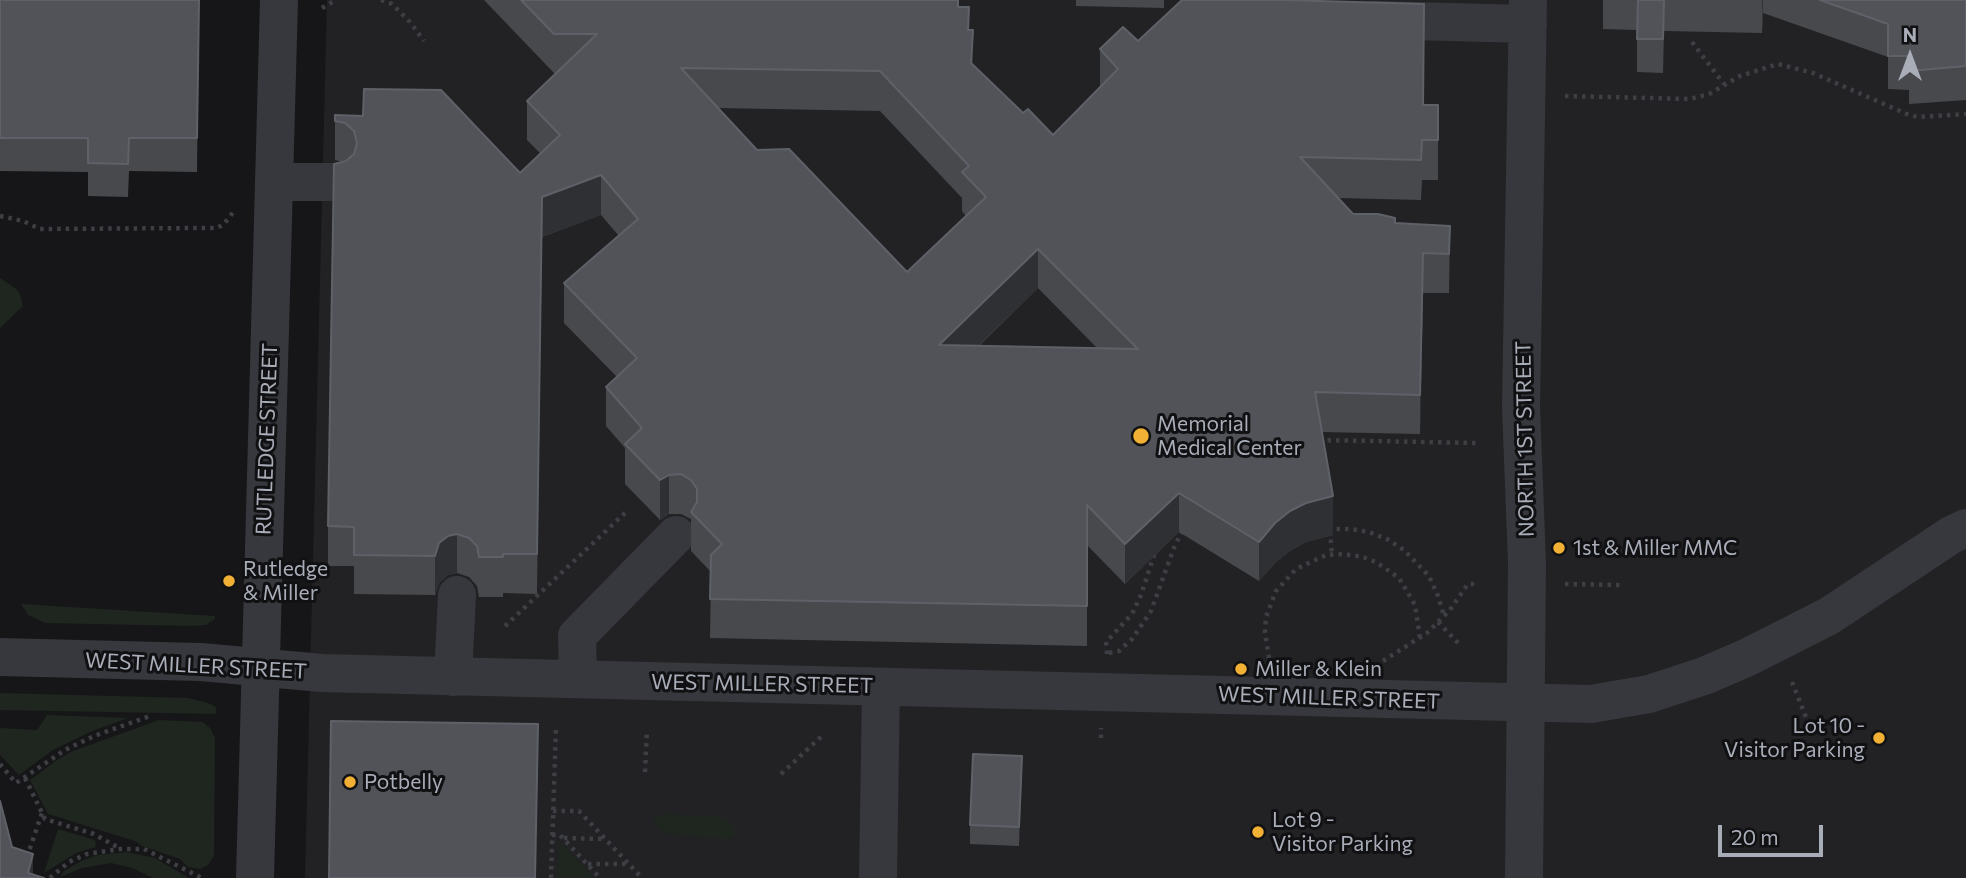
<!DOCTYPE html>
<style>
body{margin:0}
#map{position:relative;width:1966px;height:878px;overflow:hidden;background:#161618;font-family:Commissioner,sans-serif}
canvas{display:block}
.north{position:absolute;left:1875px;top:21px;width:70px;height:70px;-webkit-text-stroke:5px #111113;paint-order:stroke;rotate:0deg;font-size:19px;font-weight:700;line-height:28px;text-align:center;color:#a8adb8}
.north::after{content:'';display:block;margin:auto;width:24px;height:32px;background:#a8adb8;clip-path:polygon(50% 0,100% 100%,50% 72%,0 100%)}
.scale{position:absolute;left:1718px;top:825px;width:105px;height:32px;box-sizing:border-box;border:4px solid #a8adb8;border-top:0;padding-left:9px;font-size:21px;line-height:24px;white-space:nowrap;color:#a8adb8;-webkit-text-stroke:5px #111113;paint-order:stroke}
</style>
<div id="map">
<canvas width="1966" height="878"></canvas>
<div class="north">N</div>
<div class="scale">20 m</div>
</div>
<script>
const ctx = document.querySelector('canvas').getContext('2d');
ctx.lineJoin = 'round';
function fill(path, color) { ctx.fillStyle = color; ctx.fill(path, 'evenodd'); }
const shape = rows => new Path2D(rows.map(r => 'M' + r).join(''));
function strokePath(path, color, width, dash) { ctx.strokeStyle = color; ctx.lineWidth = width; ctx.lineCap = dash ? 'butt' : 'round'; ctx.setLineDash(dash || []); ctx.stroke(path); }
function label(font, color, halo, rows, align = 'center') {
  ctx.font = font + ' Commissioner,sans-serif'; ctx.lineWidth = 6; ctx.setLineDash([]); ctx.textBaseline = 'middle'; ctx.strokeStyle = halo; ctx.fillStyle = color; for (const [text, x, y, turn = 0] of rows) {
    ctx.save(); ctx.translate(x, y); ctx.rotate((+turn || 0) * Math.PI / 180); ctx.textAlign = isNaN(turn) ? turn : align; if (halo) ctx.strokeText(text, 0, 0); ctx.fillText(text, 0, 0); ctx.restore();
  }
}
const built = shape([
 [327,0,1966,0,1966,878,305,878]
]);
const green = shape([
 [0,278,15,288,20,294,23,306,0,328],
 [21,604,215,616,215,619,206,625,192,626,45,623,28,615],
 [0,693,188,698,211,704,216,707,216,714,0,710],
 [47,715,128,718,90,732,53,750,19,775,0,755,0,728,37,730],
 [159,720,203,722,210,728,215,738,214,856,208,865,200,869,188,867,180,859,142,846,135,841,48,814,30,780,58,759,73,751],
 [663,814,725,817,735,827,735,835,728,839,668,834,657,827,653,820],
 [58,829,95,840,96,847,76,853,44,873],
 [559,843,562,844,594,878,557,878],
 [126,852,155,858,189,878,153,878,132,868,111,863,82,868,60,877,64,871,83,860,98,855]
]);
const path = shape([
 [381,0,392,4,410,22,424,41],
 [322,8,336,0],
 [1692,42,1724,84],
 [1565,96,1690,99,1709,94,1740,76,1778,64,1813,73,1909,115,1918,117,1966,114],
 [0,216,23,221,40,229,202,228,217,228,224,224,234,211],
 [1319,440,1478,443],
 [1328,529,1351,529,1369,532,1387,539,1404,550,1429,576,1438,596,1444,616],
 [1330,531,1332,555],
 [1565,584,1621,585],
 [1438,622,1459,644],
 [505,626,625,513],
 [1109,653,1119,651,1132,639,1151,611,1175,545,1183,531],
 [1107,654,1106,642,1132,614,1141,595,1155,552],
 [1269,658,1265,632,1266,617,1276,591,1296,569,1326,555,1343,554,1363,557,1376,562,1399,578,1415,605,1420,638],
 [1383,661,1427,633,1449,611,1468,584,1476,584],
 [1792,682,1809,725],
 [1101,738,1101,728],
 [0,764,16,783,65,750,94,736,150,716],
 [645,772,647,730],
 [781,774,824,734],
 [25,778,45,819,94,834,119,848],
 [553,811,579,811,642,878],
 [552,835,560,835,600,878],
 [564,838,604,839],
 [27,857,42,813],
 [588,864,628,864],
 [50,878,69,862,87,854,121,849,144,849,202,878],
 [551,878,556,728]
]);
const minor = shape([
 [1373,20,1528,24],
 [275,182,335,182],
 [0,657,201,662,322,673,1591,704,1649,694,1704,676,1746,658,1829,616,1951,535,1966,528],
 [453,677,457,595],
 [578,679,577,636,676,535],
 [255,878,279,0],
 [878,878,881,687],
 [1524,878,1527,563,1521,407,1528,0]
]);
const wall = shape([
 [0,0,199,0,197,172,129,171,128,197,88,196,88,172,0,171],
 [484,0,959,0,959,7,969,30,973,65,1023,113,1053,135,1100,87,1100,49,1138,41,1423,105,1438,105,1438,180,1422,180,1421,200,1338,198,1353,214,1395,223,1450,226,1449,293,1423,293,1420,434,1322,432,1333,535,1306,542,1290,551,1275,563,1259,581,1179,532,1125,584,1087,545,1087,646,710,638,711,572,691,551,691,519,681,514,669,514,660,520,625,484,625,448,606,426,606,387,617,377,564,323,564,283,619,236,601,215,542,237,537,594,503,593,503,597,479,597,477,586,469,577,457,573,448,575,439,583,435,595,354,594,354,566,328,566,328,526,343,162,335,160,335,115,520,173,541,154,527,140,527,101,556,73,554,73],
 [718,108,880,111,962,198,962,211,966,216,907,272,757,150],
 [1038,288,1098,349,979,346],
 [1076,0,1164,0,1164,8,1076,6],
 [1603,0,1966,0,1966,100,1909,104,1909,90,1888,89,1888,57,1763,13,1762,33,1664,31,1663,73,1637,72,1637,30,1603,29],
 [1022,775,1019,846,970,844,970,825]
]);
const shadedWall = shape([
 [1762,0,1763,0,1762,33],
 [973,30,973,69,971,63],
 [601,175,601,215,542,237,537,594,542,197],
 [1038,249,1038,288,939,384,939,345],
 [1423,253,1423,293,1420,434,1420,395],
 [669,475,669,514,660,520,660,480],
 [1179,493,1179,532,1125,584,1125,544],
 [1333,496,1333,535,1306,542,1290,551,1275,563,1259,581,1259,542,1275,523,1290,511,1306,503],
 [457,534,457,573,448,575,439,583,435,595,435,556,439,543,448,536],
 [1022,756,1022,775,1019,846,1019,827],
 [33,854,33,878,28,873]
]);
const building = shape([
 [0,0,199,0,197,138,129,138,128,164,88,163,88,138,0,138,0,0],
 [521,0,958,0,958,7,969,7,968,30,973,30,971,63,1023,113,1028,109,1053,135,1118,69,1100,49,1123,27,1138,41,1182,0,1284,0,1424,4,1423,105,1438,105,1438,140,1422,140,1421,160,1300,157,1353,214,1378,214,1395,218,1395,223,1450,226,1449,254,1423,253,1420,395,1315,392,1333,496,1306,503,1290,511,1275,523,1259,542,1179,493,1125,544,1087,505,1087,606,710,599,711,555,722,544,691,512,697,502,697,489,691,480,681,474,669,475,660,480,625,444,642,428,606,387,637,358,564,283,638,219,601,175,542,197,537,554,503,554,503,557,479,557,477,546,469,538,457,534,448,536,439,543,435,556,354,555,354,527,328,526,334,164,346,161,354,154,357,143,354,131,345,123,335,121,335,115,363,116,364,89,441,90,520,173,560,135,527,101,597,34,554,34,521,0],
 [681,68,880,71,969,166,962,172,986,197,907,272,789,149,757,150,681,68],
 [1038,249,1138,349,939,345,1038,249],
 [1638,0,1664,0,1663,39,1637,39,1638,0],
 [1820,0,1966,0,1966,66,1909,71,1909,56,1888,56,1888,24,1820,0],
 [331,721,538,724,535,878,329,878,331,721],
 [973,754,1022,756,1019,827,970,825,973,754],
 [0,801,12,847,33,854,28,873,44,878,0,878,0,801]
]);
const markers = [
 [1141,436,9,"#f2b134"],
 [1559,548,7,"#f2b134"],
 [229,581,7,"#f2b134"],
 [1241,669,7,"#f2b134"],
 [1879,738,7,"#f2b134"],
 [350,782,7,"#f2b134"],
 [1258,832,7,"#f2b134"]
];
const poiNames = [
 ["Memorial",1157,424],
 ["Medical Center",1157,448],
 ["1st & Miller MMC",1573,548],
 ["Rutledge",243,569],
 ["& Miller",243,593],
 ["Miller & Klein",1255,669],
 ["Lot 10 -",1865,726,"right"],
 ["Visitor Parking",1865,750,"right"],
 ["Potbelly",364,782],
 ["Lot 9 -",1272,820],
 ["Visitor Parking",1272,844]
];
const streetNames = [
 ["RUTLEDGE STREET",267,439,-88],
 ["NORTH 1ST STREET",1525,439,-91],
 ["WEST MILLER STREET",196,666,3],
 ["WEST MILLER STREET",762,684,1],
 ["WEST MILLER STREET",1329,698,2]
];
fill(built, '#222225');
fill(green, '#1e261f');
strokePath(path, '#3d3f44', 4.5, [3.5, 5]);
strokePath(minor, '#37383d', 38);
fill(wall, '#47494d');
fill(shadedWall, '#2f3033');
fill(building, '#525359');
strokePath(building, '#5f6168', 2);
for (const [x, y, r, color] of markers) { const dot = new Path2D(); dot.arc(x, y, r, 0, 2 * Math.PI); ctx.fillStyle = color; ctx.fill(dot); strokePath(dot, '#111113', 2.5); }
label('21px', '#a8adb8', '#111113', poiNames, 'left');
label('21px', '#a8adb8', '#111113', streetNames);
</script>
